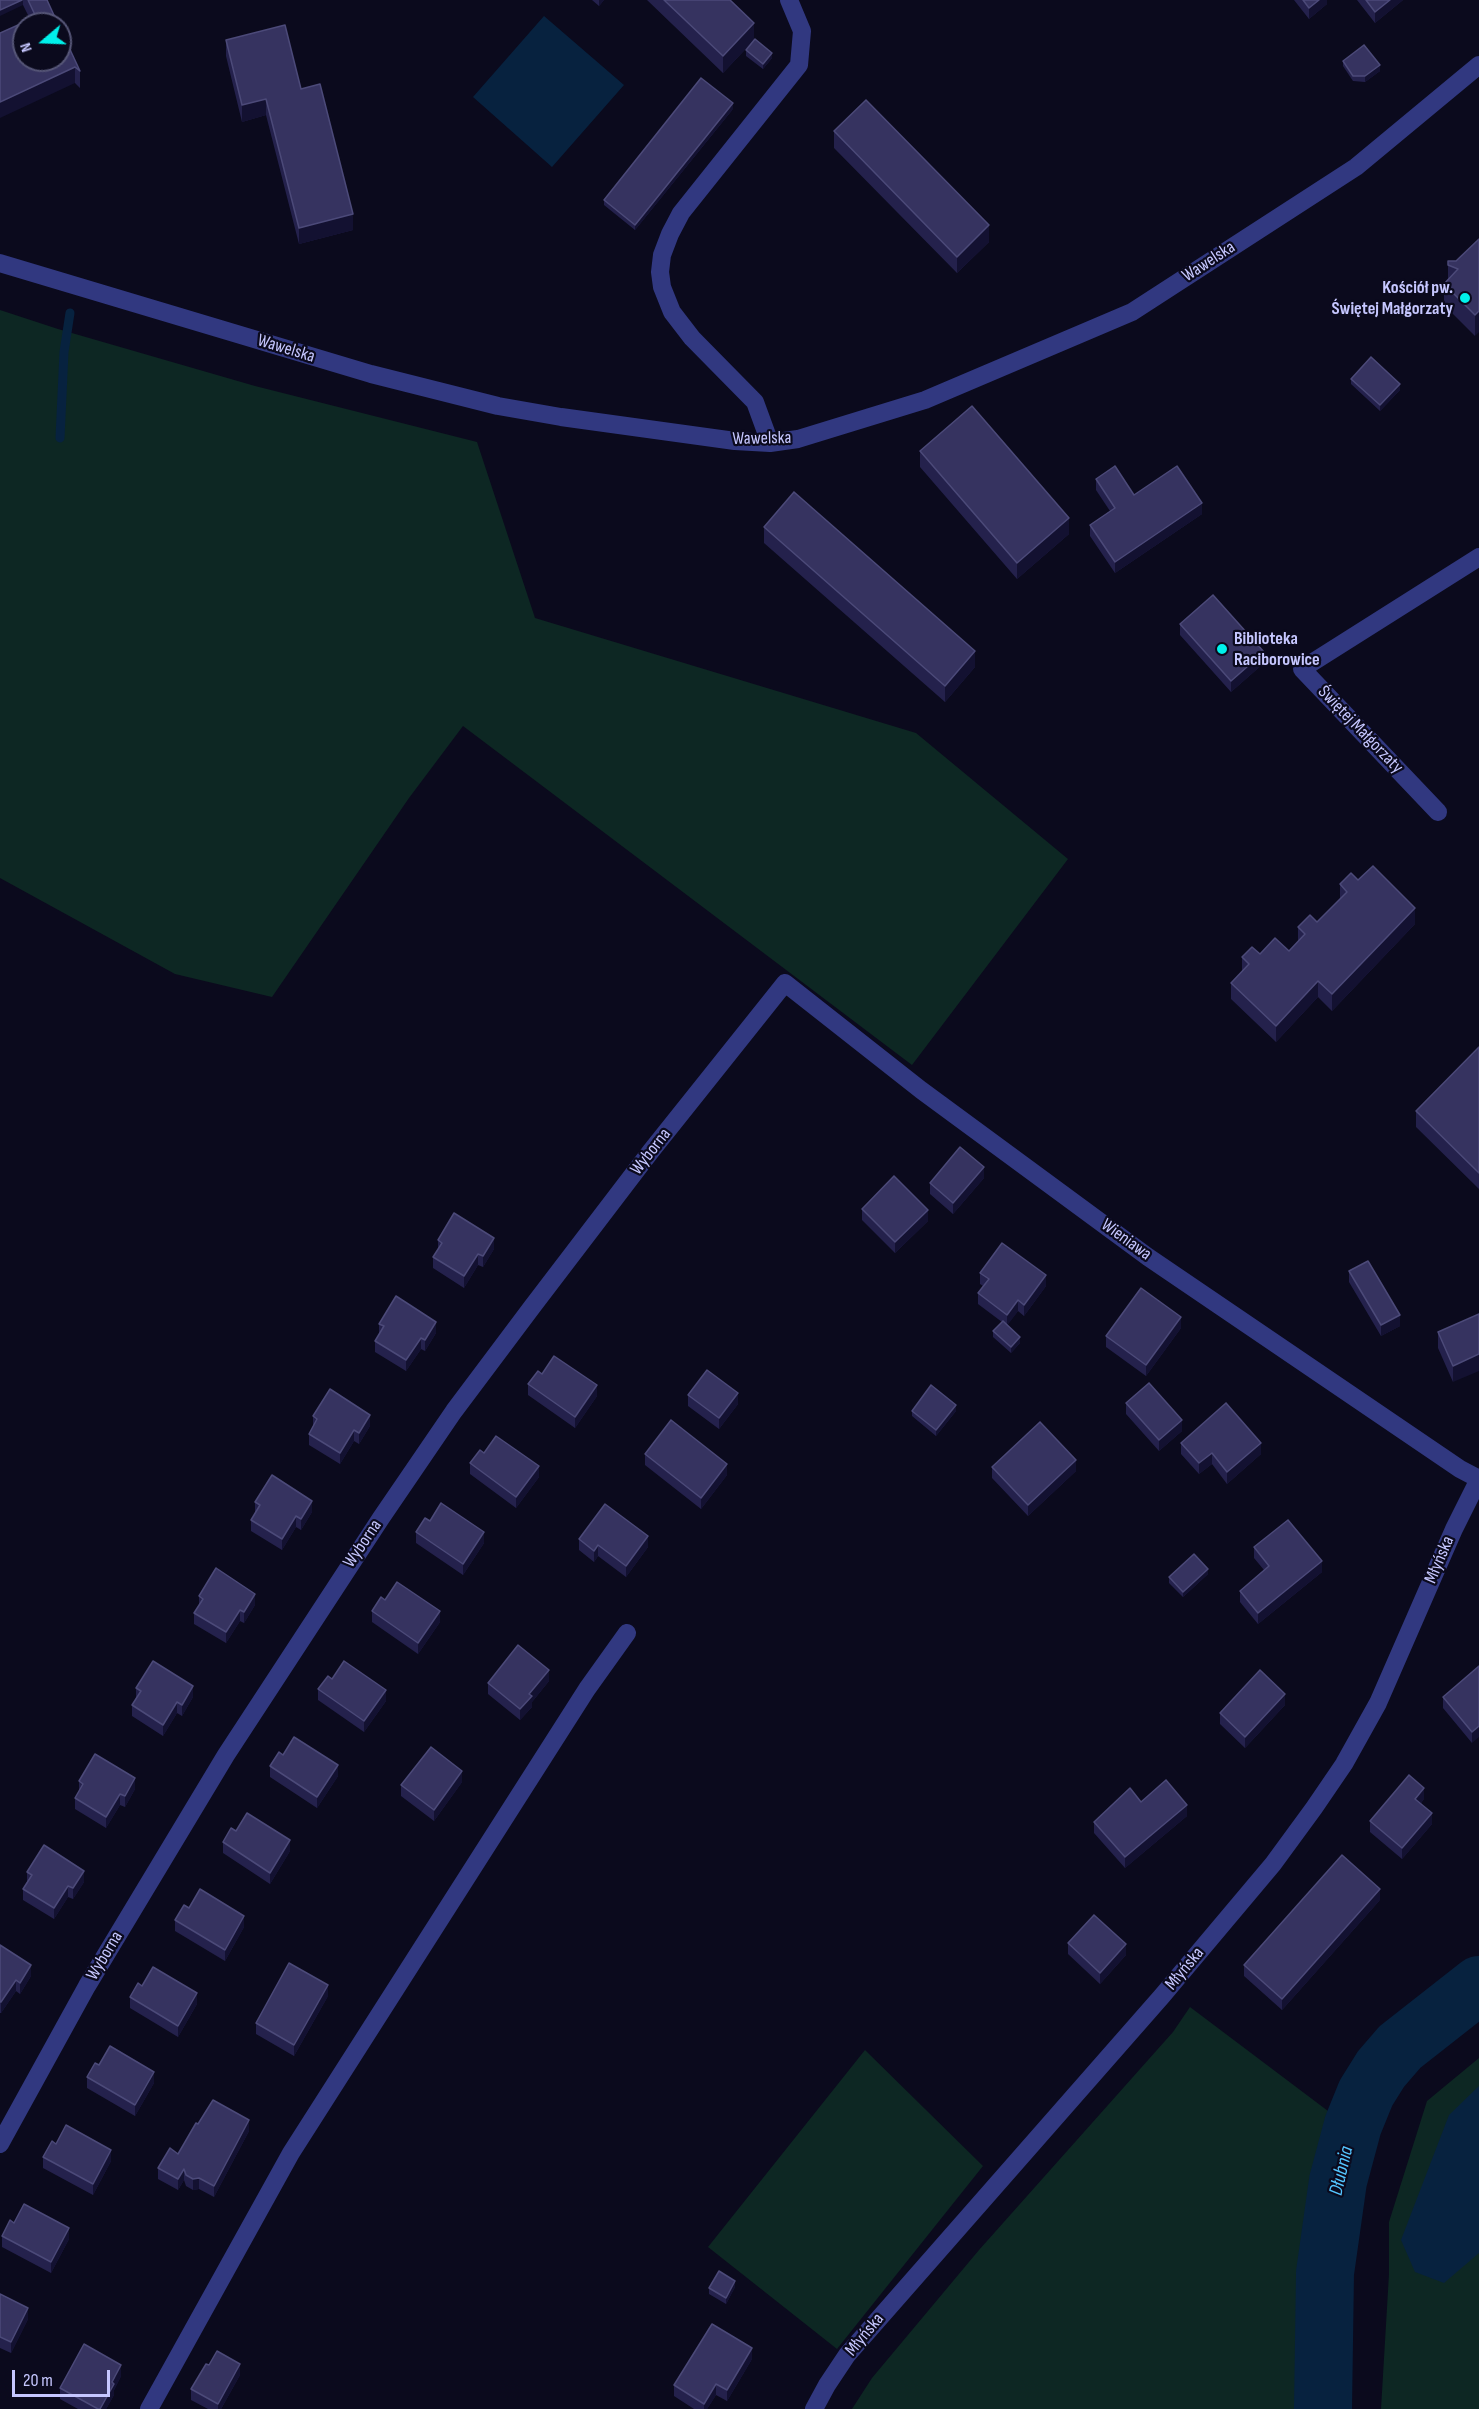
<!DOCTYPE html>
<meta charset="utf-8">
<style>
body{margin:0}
#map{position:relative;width:1479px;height:2409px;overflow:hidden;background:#0b0a1d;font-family:"Sofia Sans Condensed",sans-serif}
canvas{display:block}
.north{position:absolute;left:12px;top:12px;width:60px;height:60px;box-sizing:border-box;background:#0b0a1d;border:2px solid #565677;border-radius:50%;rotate:251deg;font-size:16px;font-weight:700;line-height:24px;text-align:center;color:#c6c7ff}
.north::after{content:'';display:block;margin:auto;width:21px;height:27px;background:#00f1eb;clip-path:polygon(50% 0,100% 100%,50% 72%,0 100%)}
.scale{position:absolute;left:12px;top:2370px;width:98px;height:27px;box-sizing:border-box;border:3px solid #c6c7ff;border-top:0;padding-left:8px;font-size:18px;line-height:21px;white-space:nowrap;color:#c6c7ff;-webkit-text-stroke:4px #0b0a1d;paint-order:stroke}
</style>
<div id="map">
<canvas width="1479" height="2409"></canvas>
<div class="north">N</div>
<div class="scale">20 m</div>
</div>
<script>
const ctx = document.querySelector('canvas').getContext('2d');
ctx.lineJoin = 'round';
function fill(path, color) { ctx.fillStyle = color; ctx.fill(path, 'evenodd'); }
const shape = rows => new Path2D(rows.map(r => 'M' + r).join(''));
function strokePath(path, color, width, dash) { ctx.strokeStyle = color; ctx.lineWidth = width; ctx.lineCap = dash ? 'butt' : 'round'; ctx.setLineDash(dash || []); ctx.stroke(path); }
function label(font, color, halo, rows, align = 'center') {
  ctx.font = font + ' "Sofia Sans Condensed",sans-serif'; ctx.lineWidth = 4.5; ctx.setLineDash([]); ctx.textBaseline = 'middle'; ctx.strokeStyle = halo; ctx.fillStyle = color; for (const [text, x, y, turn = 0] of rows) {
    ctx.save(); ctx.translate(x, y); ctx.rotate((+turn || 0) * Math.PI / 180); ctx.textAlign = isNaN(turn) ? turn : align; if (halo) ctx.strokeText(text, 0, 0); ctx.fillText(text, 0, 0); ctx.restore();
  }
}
const green = shape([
 [0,310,58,329,255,386,477,442,535,618,916,733,1068,859,912,1065,463,726,409,798,272,997,175,974,0,878],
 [1190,2007,1328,2111,1298,2284,1346,2284,1344,2409,852,2409,872,2378,979,2250,1173,2032],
 [865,2050,983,2166,837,2349,708,2247],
 [1479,2058,1479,2409,1381,2409,1389,2274,1389,2222,1427,2101]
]);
const water = shape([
 [544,16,624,85,552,167,473,97],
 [1479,2086,1479,2253,1444,2283,1415,2272,1401,2240,1449,2115]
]);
const stream = shape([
 [60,438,64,352,70,313]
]);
const river = shape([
 [1323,2409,1325,2273,1338,2181,1353,2125,1366,2093,1381,2069,1400,2047,1479,1985]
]);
const minor = shape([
 [0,263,371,374,498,406,561,417,735,441,770,443,798,439,925,400,1132,312,1356,167,1479,65],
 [770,443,755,402,692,338,672,312,662,287,660,272,662,255,670,234,681,213,799,65,802,31,789,0],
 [1438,812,1302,669,1479,557],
 [0,2144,87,1986,226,1755,381,1518,454,1411,532,1307,651,1151,785,983,921,1090,1148,1257,1460,1469,1479,1479],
 [149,2409,291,2153,587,1689,627,1633],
 [814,2409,827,2385,847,2355,1162,1996,1273,1864,1314,1808,1344,1764,1378,1703,1454,1529,1479,1479]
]);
const wall = shape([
 [0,0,47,0,80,71,80,88,75,83,30,19,23,5],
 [592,0,604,0,599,6],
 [647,0,730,0,754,40,723,73],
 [1294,0,1327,0,1327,4,1309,19],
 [1357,0,1403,0,1375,23],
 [226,40,301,89,353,230,299,244,266,115,242,122,226,56],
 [746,50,772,58,763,69,746,56],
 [1343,61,1380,71,1365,82,1353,81,1343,66],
 [733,109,635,230,604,205,604,200],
 [834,131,989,242,957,273,834,148],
 [1479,239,1475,336,1444,305,1444,284,1448,279,1448,261,1456,261],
 [1351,379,1400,390,1380,411,1351,384],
 [920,451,1069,534,1017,579,920,467],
 [1096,479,1134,495,1202,514,1115,573,1090,536,1090,525,1110,511,1096,490],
 [764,527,975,667,945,702,764,543],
 [1180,624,1264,663,1231,692,1180,635],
 [1358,880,1415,924,1332,1011,1318,997,1276,1042,1231,999,1231,983,1242,972,1242,957,1289,951,1298,942,1298,927,1317,922,1340,899,1340,884],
 [1479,1047,1479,1189,1416,1127,1416,1111],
 [984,1178,953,1214,930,1194,930,1183],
 [862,1209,928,1221,895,1253,862,1220],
 [438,1240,494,1249,483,1267,478,1265,464,1288,433,1268,433,1257,438,1250],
 [1349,1271,1400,1326,1381,1336,1349,1282],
 [980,1273,1046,1286,1024,1316,1018,1311,1007,1325,1020,1343,1011,1353,993,1337,993,1331,1002,1322,978,1304,978,1293,983,1286,980,1284],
 [1479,1314,1453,1382,1438,1348,1438,1332],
 [379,1324,436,1333,425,1351,421,1349,406,1371,375,1352,375,1341,379,1334],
 [1181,1328,1146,1376,1106,1347,1106,1336],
 [542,1374,597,1396,575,1428,528,1395,528,1384],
 [688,1395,738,1404,719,1429,688,1406],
 [1126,1403,1182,1431,1159,1451,1126,1414],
 [912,1411,956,1411,936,1436,912,1416],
 [313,1416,370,1426,359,1444,354,1441,340,1464,309,1445,309,1434,313,1426],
 [1181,1443,1261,1454,1227,1484,1212,1464,1199,1474,1181,1454],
 [484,1453,539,1477,516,1508,470,1474,470,1463],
 [645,1454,727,1475,701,1509,645,1465],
 [992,1467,1076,1471,1028,1516,992,1478],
 [255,1502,312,1512,301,1530,296,1527,282,1550,251,1531,251,1520,255,1513],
 [430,1521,484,1543,463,1575,416,1543,416,1532],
 [579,1539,648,1547,626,1577,598,1556,594,1562,579,1550],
 [1254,1547,1322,1572,1258,1624,1240,1602,1240,1591,1264,1570,1254,1558],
 [1208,1574,1183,1597,1169,1583,1169,1577],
 [199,1596,255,1605,244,1623,240,1621,226,1643,194,1624,194,1613,199,1606],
 [372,1611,440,1622,418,1654,372,1622],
 [1479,1666,1472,1743,1443,1708,1443,1697],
 [332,1679,386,1701,364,1732,318,1700,318,1689],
 [549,1681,532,1702,532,1707,520,1720,488,1694,488,1683],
 [136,1688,193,1697,182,1716,177,1713,163,1736,132,1716,132,1705,136,1698],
 [1285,1705,1245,1748,1220,1724,1220,1713],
 [283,1755,338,1776,317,1808,270,1777,270,1766],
 [79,1781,135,1789,125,1807,120,1805,106,1828,75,1809,75,1798,79,1792],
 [462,1782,434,1821,401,1796,401,1785],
 [1424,1799,1421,1803,1432,1824,1402,1859,1370,1832,1370,1821],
 [1141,1802,1187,1816,1125,1868,1094,1833,1094,1822],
 [236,1831,290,1851,270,1884,223,1853,223,1842],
 [27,1872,84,1882,73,1899,68,1897,54,1919,23,1900,23,1889,27,1882],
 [1380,1900,1282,2010,1244,1976,1244,1965],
 [189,1908,244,1927,225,1961,175,1931,175,1920],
 [1068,1943,1126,1955,1100,1984,1068,1954],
 [0,1945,31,1976,20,1994,16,1991,1,2013,0,2013],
 [142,1986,197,2004,178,2037,130,2008,130,1997],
 [328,1996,294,2056,256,2034,256,2023],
 [99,2065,154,2083,135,2116,87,2088,87,2077],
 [198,2124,249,2131,214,2197,199,2189,193,2190,186,2186,184,2180,178,2190,158,2179,158,2168,178,2154],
 [43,2157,111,2161,93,2195,43,2168],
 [14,2223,69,2239,51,2273,2,2247,2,2236],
 [735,2287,726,2304,709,2294,709,2288],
 [0,2294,28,2319,11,2353,0,2348],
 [752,2359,727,2401,716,2395,707,2409,694,2409,674,2396,674,2385],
 [209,2365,240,2375,221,2409,208,2409,191,2400,191,2389],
 [121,2376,114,2390,114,2395,106,2409,78,2409,60,2399,60,2388]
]);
const shadedWall = shape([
 [22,0,23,0,23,5,0,16,0,10],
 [599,0,604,0,599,6],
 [1319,0,1327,0,1327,4,1309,19,1309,8],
 [1390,0,1403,0,1375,23,1375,12],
 [754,23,754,40,723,73,723,56],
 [772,53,772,58,763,69,763,64],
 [1380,65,1380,71,1365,82,1365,76],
 [75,67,75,83,0,118,0,102],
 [266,99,266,115,242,122,242,105],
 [733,103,733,109,635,230,635,225],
 [353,214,353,230,299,244,299,228],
 [989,225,989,242,957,273,957,257],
 [1479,311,1479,332,1475,336,1475,315],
 [1400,384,1400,390,1380,411,1380,405],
 [1202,503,1202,514,1115,573,1115,562],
 [1069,518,1069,534,1017,579,1017,563],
 [975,651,975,667,945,702,945,686],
 [1264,652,1264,663,1231,692,1231,681],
 [1415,908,1415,924,1332,1011,1332,994],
 [1318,981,1318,997,1276,1042,1276,1026],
 [984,1167,984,1178,953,1214,953,1203],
 [928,1210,928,1221,895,1253,895,1242],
 [494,1238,494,1249,483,1267,483,1256],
 [478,1254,478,1265,464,1288,464,1276],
 [1046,1275,1046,1286,1024,1316,1024,1305],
 [1018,1300,1018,1311,1007,1326,1007,1315],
 [1400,1315,1400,1326,1381,1336,1381,1325],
 [1181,1317,1181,1328,1146,1376,1146,1365],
 [436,1322,436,1333,425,1351,425,1340],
 [1020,1337,1020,1343,1011,1353,1011,1347],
 [421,1338,421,1349,406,1371,406,1360],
 [1479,1354,1479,1371,1453,1382,1453,1366],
 [597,1385,597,1396,575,1428,575,1417],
 [738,1393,738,1404,719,1429,719,1418],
 [956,1405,956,1411,936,1436,936,1430],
 [370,1415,370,1426,359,1444,359,1433],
 [1182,1420,1182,1431,1159,1451,1159,1440],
 [354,1430,354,1441,340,1464,340,1453],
 [1261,1443,1261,1454,1227,1484,1227,1472],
 [1212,1453,1212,1464,1199,1474,1199,1463],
 [1076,1460,1076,1471,1028,1516,1028,1505],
 [727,1464,727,1475,701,1509,701,1498],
 [539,1466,539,1477,516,1508,516,1497],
 [312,1501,312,1512,301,1530,301,1519],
 [296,1516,296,1527,282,1550,282,1539],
 [484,1532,484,1543,463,1575,463,1564],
 [648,1536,648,1547,626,1577,626,1566],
 [598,1545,598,1556,594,1562,594,1551],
 [1322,1561,1322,1572,1258,1624,1258,1613],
 [1208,1569,1208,1574,1183,1597,1183,1592],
 [255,1594,255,1605,244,1623,244,1612],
 [240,1610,240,1621,226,1643,226,1632],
 [440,1611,440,1622,418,1654,418,1643],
 [549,1670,549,1681,532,1702,532,1707,520,1720,520,1709,529,1694],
 [193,1686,193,1697,182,1716,182,1705],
 [386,1690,386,1701,364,1732,364,1721],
 [1285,1694,1285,1705,1245,1748,1245,1737],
 [177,1702,177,1713,163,1736,163,1725],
 [1479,1726,1479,1737,1472,1743,1472,1732],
 [338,1765,338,1776,317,1808,317,1797],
 [462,1771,462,1782,434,1821,434,1810],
 [135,1778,135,1789,125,1807,125,1796],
 [1424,1788,1424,1799,1415,1810,1415,1799],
 [120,1794,120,1805,106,1828,106,1817],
 [1187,1805,1187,1816,1125,1868,1125,1857],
 [1432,1813,1432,1824,1402,1859,1402,1848],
 [290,1840,290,1851,270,1884,270,1873],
 [84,1871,84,1882,73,1899,73,1888],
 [68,1886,68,1897,54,1919,54,1908],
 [1380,1889,1380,1900,1282,2010,1282,1999],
 [244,1916,244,1927,225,1961,225,1950],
 [1126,1944,1126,1955,1100,1984,1100,1973],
 [31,1965,31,1976,20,1994,20,1983],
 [16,1980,16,1991,1,2013,1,2002],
 [328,1985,328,1996,294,2056,294,2045],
 [197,1993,197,2004,178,2037,178,2026],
 [154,2072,154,2083,135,2116,135,2105],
 [249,2120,249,2131,214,2197,214,2186],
 [111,2150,111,2161,93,2195,93,2184],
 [184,2169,184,2180,178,2190,178,2179],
 [199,2178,199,2189,193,2190,193,2179],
 [69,2228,69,2239,51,2273,51,2262],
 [735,2281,735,2287,726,2304,726,2298],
 [28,2308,28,2319,11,2353,11,2342],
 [752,2348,752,2359,727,2401,727,2390],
 [240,2364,240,2375,221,2409,218,2409,218,2404],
 [121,2365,121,2376,114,2390,114,2395,106,2409,100,2409],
 [716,2384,716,2395,707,2409,704,2409,704,2404]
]);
const building = shape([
 [0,0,22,0,0,10,0,0],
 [28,0,47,0,58,24,24,24,24,60,60,60,60,28,80,71,75,67,0,102,0,33,36,17,28,0],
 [664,0,730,0,754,23,723,56,664,0],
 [1303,0,1319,0,1309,8,1303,0],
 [1366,0,1390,0,1375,12,1366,0],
 [285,25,301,89,320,84,353,214,299,228,266,99,242,105,226,40,285,25],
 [755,39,772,53,763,64,746,50,755,39],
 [1364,45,1380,65,1365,76,1353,76,1343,61,1364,45],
 [701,78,733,103,635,225,604,200,701,78],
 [866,100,989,225,957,257,834,131,866,100],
 [1479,239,1479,311,1475,315,1444,284,1458,269,1448,265,1448,261,1456,261,1479,239],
 [1371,357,1400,384,1380,405,1351,379,1371,357],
 [972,406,1069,518,1017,563,920,451,972,406],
 [1115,466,1134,495,1177,466,1202,503,1115,562,1090,525,1115,508,1096,479,1115,466],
 [794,492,975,651,945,686,764,527,794,492],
 [1213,595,1264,652,1231,681,1180,624,1213,595],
 [1373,866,1415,908,1332,994,1318,981,1276,1026,1231,983,1249,964,1242,957,1252,947,1260,954,1275,938,1289,951,1305,934,1298,927,1310,915,1317,922,1347,892,1340,884,1351,873,1358,880,1373,866],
 [1479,1047,1479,1173,1416,1111,1479,1047],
 [960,1147,984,1167,953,1203,930,1183,960,1147],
 [894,1176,928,1210,895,1242,862,1209,894,1176],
 [454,1213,494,1238,483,1256,478,1254,464,1276,433,1257,442,1243,438,1240,454,1213],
 [1002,1243,1046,1275,1024,1305,1018,1300,1007,1315,978,1293,989,1279,980,1273,1002,1243],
 [1368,1261,1400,1315,1381,1325,1349,1271,1368,1261],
 [1141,1288,1181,1317,1146,1365,1106,1336,1141,1288],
 [396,1296,436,1322,425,1340,421,1338,406,1360,375,1341,384,1326,379,1324,396,1296],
 [1479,1314,1479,1354,1453,1366,1438,1332,1479,1314],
 [1003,1321,1020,1337,1011,1347,993,1331,1003,1321],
 [554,1356,597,1385,575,1417,528,1384,538,1371,542,1374,554,1356],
 [707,1370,738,1393,719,1418,688,1395,707,1370],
 [1149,1383,1182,1420,1159,1440,1126,1403,1149,1383],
 [931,1385,956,1405,936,1430,912,1411,931,1385],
 [330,1389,370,1415,359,1433,354,1430,340,1453,309,1434,317,1419,313,1416,330,1389],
 [1226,1403,1261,1443,1227,1472,1212,1453,1199,1463,1181,1443,1226,1403],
 [671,1420,727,1464,701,1498,645,1454,671,1420],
 [1040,1422,1076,1460,1028,1505,992,1467,1040,1422],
 [496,1436,539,1466,516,1497,470,1463,480,1450,484,1453,496,1436],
 [272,1475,312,1501,301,1519,296,1516,282,1539,251,1520,260,1505,255,1502,272,1475],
 [441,1503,484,1532,463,1564,416,1532,425,1518,430,1521,441,1503],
 [605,1504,648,1536,626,1566,598,1545,594,1551,579,1539,605,1504],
 [1288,1520,1322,1561,1258,1613,1240,1591,1269,1566,1254,1547,1288,1520],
 [1194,1554,1208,1569,1183,1592,1169,1577,1194,1554],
 [216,1568,255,1594,244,1612,240,1610,226,1632,194,1613,203,1599,199,1596,216,1568],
 [397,1582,440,1611,418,1643,372,1611,381,1597,385,1600,397,1582],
 [518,1645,549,1670,529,1694,532,1696,520,1709,488,1683,518,1645],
 [153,1661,193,1686,182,1705,177,1702,163,1725,132,1705,141,1691,136,1688,153,1661],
 [344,1661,386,1690,364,1721,318,1689,328,1676,332,1679,344,1661],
 [1479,1666,1479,1726,1472,1732,1443,1697,1479,1666],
 [1260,1670,1285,1694,1245,1737,1220,1713,1260,1670],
 [294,1737,338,1765,317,1797,270,1766,279,1752,283,1755,294,1737],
 [431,1747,462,1771,434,1810,401,1785,431,1747],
 [95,1754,135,1778,125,1796,120,1794,106,1817,75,1798,83,1784,79,1781,95,1754],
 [1409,1775,1424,1788,1415,1799,1432,1813,1402,1848,1370,1821,1409,1775],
 [1166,1780,1187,1805,1125,1857,1094,1822,1130,1788,1141,1802,1166,1780],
 [247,1813,290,1840,270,1873,223,1842,231,1828,236,1831,247,1813],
 [44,1845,84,1871,73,1888,68,1886,54,1908,23,1889,32,1875,27,1872,44,1845],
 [1342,1855,1380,1889,1282,1999,1244,1965,1342,1855],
 [200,1889,244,1916,225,1950,175,1920,184,1905,189,1908,200,1889],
 [1094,1915,1126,1944,1100,1973,1068,1943,1094,1915],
 [0,1945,31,1965,20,1983,16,1980,1,2002,0,2002,0,1945],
 [289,1963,328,1985,294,2045,256,2023,289,1963],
 [153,1967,197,1993,178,2026,130,1997,138,1983,142,1986,153,1967],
 [110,2046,154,2072,135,2105,87,2077,95,2063,99,2065,110,2046],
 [213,2100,249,2120,214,2186,199,2178,193,2179,186,2175,184,2169,178,2179,158,2168,170,2148,178,2154,196,2123,198,2124,213,2100],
 [66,2125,111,2150,93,2184,43,2157,52,2141,56,2144,66,2125],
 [24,2204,69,2228,51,2262,2,2236,10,2220,14,2223,24,2204],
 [719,2271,735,2281,726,2298,709,2288,719,2271],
 [0,2294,28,2308,11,2342,0,2337,0,2294],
 [712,2324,752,2348,727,2390,716,2384,704,2404,674,2385,712,2324],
 [84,2344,121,2365,112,2382,114,2384,100,2409,98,2409,60,2388,84,2344],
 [217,2351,240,2364,218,2404,191,2389,206,2364,209,2365,217,2351]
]);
const markers = [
 [1465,298,6,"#00f1eb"],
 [1222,649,6,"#00f1eb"]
];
const streetNames = [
 ["Wawelska",1209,262,-33],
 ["Wawelska",286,349,17],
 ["Wawelska",762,439,-1],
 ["Świętej Małgorzaty",1360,730,46],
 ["Wyborna",651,1152,-52],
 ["Wieniawa",1126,1240,36],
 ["Wyborna",363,1544,-56],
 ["Młyńska",1440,1560,-67],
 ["Wyborna",105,1956,-59],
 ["Młyńska",1185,1969,-50],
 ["Młyńska",865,2335,-50]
];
const poiNames = [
 ["Kościół pw.",1453,288],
 ["Świętej Małgorzaty",1453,309],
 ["Biblioteka",1234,639,"left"],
 ["Raciborowice",1234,660,"left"]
];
const waterNames = [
 ["Dłubnia",1342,2171,-77]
];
fill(green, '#0d2723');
fill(water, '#07223f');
strokePath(stream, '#07223f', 9);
strokePath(river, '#07223f', 58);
strokePath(minor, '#313880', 18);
fill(wall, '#24214c');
fill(shadedWall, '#131131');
fill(building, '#363360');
strokePath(building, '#4c4a79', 1.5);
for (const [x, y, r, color] of markers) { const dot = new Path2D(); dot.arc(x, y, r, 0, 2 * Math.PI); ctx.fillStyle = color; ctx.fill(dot); strokePath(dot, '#0b0a1d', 2); }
label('18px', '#c6c7ff', '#0b0a1d', streetNames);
label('bold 18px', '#c6c7ff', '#0b0a1d', poiNames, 'right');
label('italic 20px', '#54c5ff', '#0b0a1d', waterNames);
</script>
